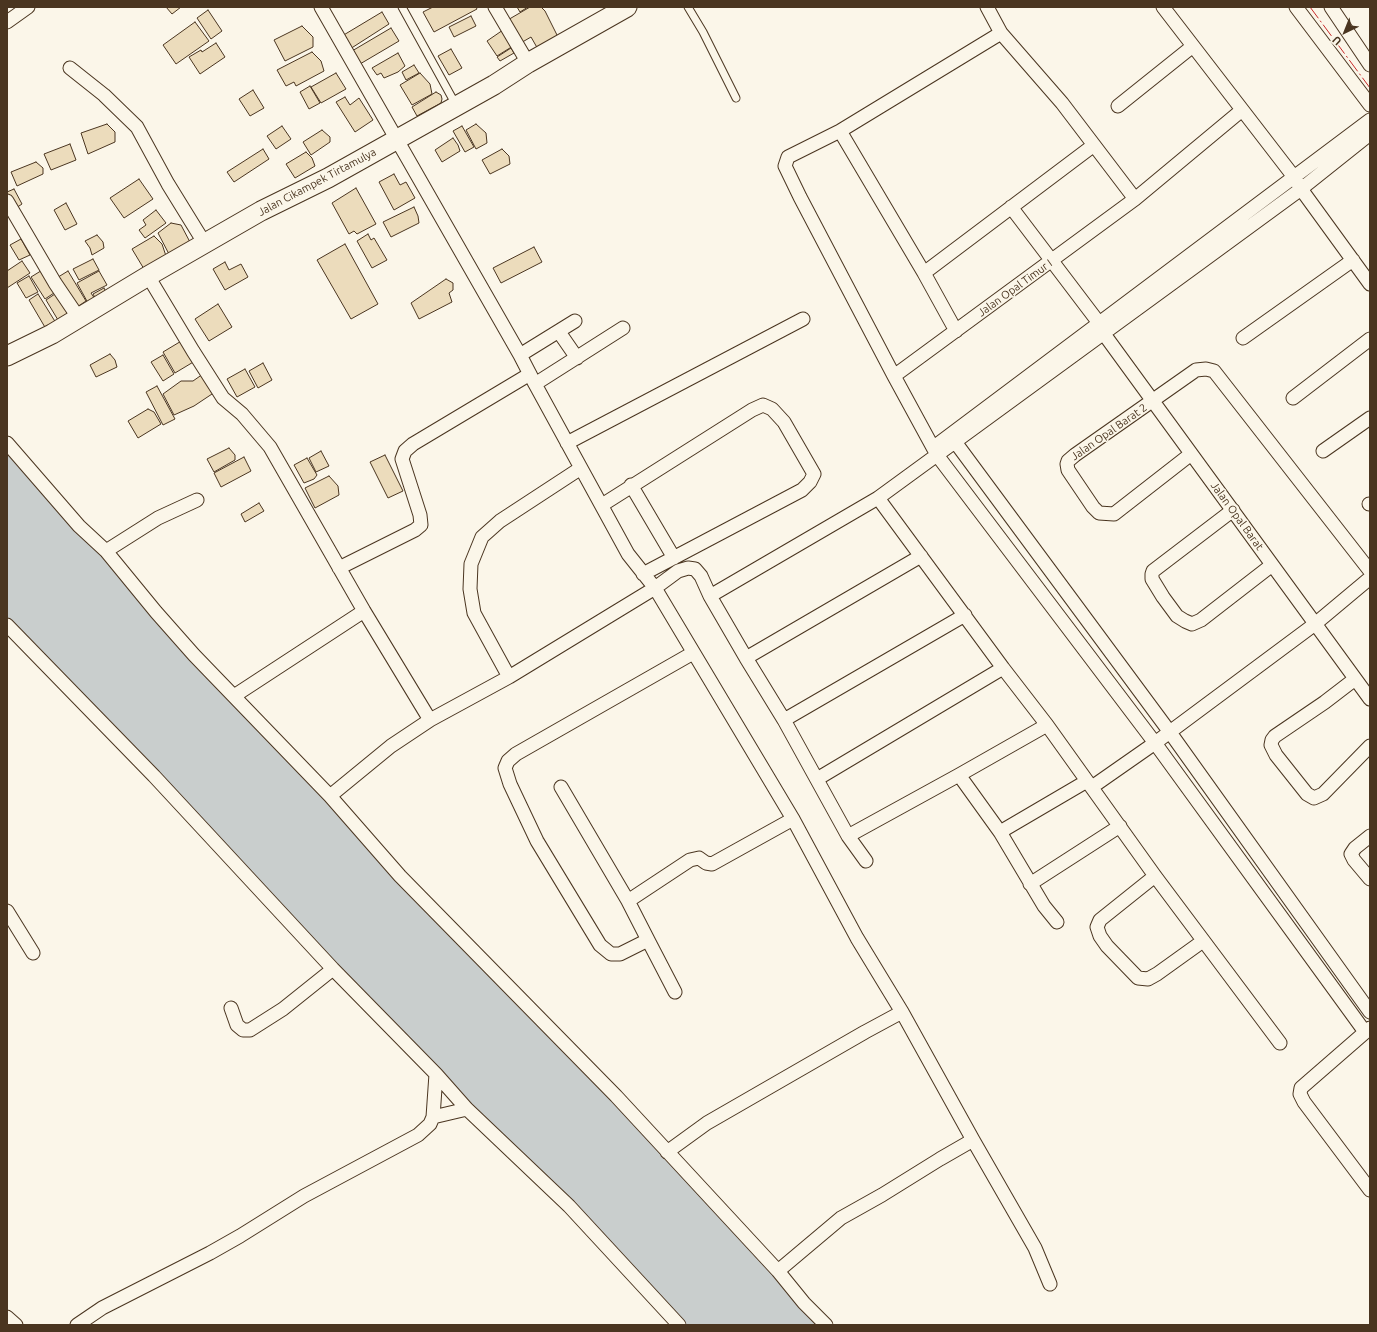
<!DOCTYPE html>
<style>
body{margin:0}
#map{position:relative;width:1377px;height:1332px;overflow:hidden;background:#fbf6e9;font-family:Ubuntu,sans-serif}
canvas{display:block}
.frame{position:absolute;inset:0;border:8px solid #4a3520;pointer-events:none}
.north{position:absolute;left:1325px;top:12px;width:40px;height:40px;-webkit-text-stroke:3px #fbf6e9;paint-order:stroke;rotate:223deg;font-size:11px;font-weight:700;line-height:16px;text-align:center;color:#4a3520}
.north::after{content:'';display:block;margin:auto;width:14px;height:18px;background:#4a3520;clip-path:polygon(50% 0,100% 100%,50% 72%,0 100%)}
</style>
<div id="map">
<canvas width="1377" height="1332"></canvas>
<div class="frame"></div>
<div class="north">U</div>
</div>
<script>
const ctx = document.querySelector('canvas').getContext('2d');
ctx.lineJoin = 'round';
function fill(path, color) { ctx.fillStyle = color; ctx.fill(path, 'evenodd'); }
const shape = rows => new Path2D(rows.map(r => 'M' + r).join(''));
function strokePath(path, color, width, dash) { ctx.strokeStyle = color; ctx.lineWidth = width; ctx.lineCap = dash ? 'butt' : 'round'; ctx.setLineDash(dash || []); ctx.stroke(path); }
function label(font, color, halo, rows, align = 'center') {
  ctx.font = font + ' Ubuntu,sans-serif'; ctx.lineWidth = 3; ctx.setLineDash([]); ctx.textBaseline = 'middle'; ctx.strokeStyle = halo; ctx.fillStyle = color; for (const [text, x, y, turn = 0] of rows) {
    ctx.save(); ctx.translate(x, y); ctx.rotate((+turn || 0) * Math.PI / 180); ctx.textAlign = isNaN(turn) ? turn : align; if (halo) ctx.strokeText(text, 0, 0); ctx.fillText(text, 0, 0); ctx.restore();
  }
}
const water = shape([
 [7,443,156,612,826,1325,679,1325,7,625,7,443]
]);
const building = shape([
 [166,7,181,7,172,14,166,7],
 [433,7,476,7,477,9,434,32,423,12,433,7],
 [517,7,528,7,520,12,517,7],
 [530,7,541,7,545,11,559,39,539,51,531,37,519,44,506,21,530,7],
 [208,10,222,31,211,39,197,18,208,10],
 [382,12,389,24,350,49,342,36,382,12],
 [471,16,476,26,454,37,449,27,471,16],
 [195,22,209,41,176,64,163,45,195,22],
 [302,26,313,37,313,47,285,61,274,40,302,26],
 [391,28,399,41,360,64,352,51,391,28],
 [503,30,513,46,497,56,487,41,503,30],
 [216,43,225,57,200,74,189,57,201,50,202,52,216,43],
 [511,48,514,53,500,61,497,57,511,48],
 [451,49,462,68,449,75,438,56,451,49],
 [312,52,321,61,324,71,296,86,294,82,286,86,277,70,312,52],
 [398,53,405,66,398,72,384,78,381,73,377,75,372,68,398,53],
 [414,65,419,73,406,80,402,72,414,65],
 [336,73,346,89,321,103,311,87,336,73],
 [420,73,430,84,432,94,412,105,400,85,420,73],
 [310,86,320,103,309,109,300,92,310,86],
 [253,90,264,108,250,116,239,99,253,90],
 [436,92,441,95,442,99,441,103,417,116,412,107,436,92],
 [345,97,350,105,359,98,373,120,355,132,336,102,345,97],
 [107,124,115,132,115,142,88,154,81,133,107,124],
 [476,124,486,133,487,143,476,149,466,130,476,124],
 [282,126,291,139,276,149,267,136,282,126],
 [462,126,474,147,465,152,453,131,462,126],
 [322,130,330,137,330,142,311,155,303,142,322,130],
 [453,138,458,145,460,151,442,162,435,150,453,138],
 [70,144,76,160,51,170,44,154,70,144],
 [263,149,269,159,234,182,227,172,263,149],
 [502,149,509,156,510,164,490,174,482,160,502,149],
 [306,152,312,158,315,166,295,178,286,164,306,152],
 [36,162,43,168,43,174,17,186,11,172,36,162],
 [394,174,400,185,406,182,415,198,394,210,379,182,394,174],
 [139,179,153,199,124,218,110,198,139,179],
 [356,188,376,224,357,234,354,231,349,234,332,203,356,188],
 [14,189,22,204,13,210,7,199,7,192,14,189],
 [66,203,77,224,65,230,54,210,66,203],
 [414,207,418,216,419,223,391,237,383,222,414,207],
 [156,210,166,223,145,238,139,230,146,225,143,220,156,210],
 [171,223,181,225,191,244,170,256,158,233,171,223],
 [368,234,371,240,374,238,387,260,372,268,357,241,368,234],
 [97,235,103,242,104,248,92,255,90,248,85,241,97,235],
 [154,236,162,244,166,256,144,269,132,249,154,236],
 [21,239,30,255,19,260,10,245,21,239],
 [345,244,378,304,351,319,317,260,345,244],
 [534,247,542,262,501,283,493,268,534,247],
 [93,259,99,270,79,280,73,269,93,259],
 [22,261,30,273,7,288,7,271,22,261],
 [225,262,229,270,241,264,248,277,225,290,213,269,225,262],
 [44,269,57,291,45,299,31,277,44,269],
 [68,271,86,301,74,309,55,279,68,271],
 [99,271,107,285,91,293,95,299,88,303,77,283,99,271],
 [29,276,38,292,26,298,17,283,29,276],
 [446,279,453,283,453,290,449,293,452,302,419,319,411,303,446,279],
 [104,288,108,296,97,301,93,294,104,288],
 [58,292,71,312,58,320,46,300,58,292],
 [38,294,56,323,46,329,29,300,38,294],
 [218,304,232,327,209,341,195,319,218,304],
 [183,340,195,361,175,373,163,352,183,340],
 [110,354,115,360,117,367,96,377,90,365,110,354],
 [163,355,174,374,163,381,151,362,163,355],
 [263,363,272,380,258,388,249,371,263,363],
 [245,369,255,387,237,397,227,379,245,369],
 [203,374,215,392,194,406,174,415,163,394,181,381,193,381,203,374],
 [157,386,175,419,163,425,146,392,157,386],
 [148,409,154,412,161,424,138,438,128,421,148,409],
 [229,448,235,455,235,460,214,472,207,459,229,448],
 [321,451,329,466,316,472,309,458,321,451],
 [385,455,403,491,388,498,370,462,385,455],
 [244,457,251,471,221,487,214,473,244,457],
 [307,458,317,475,314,479,304,483,294,465,307,458],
 [329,476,338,486,339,495,315,508,305,488,329,476],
 [259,503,264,511,245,522,241,514,259,503]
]);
const lane = shape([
 [402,7,456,105],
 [688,7,703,32,736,98]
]);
const street = shape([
 [321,7,520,355,535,384,628,554,655,588,793,819,857,938,902,1012,973,1140,1035,1248,1050,1284],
 [495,7,528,63],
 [987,7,1001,33,1062,103,1135,199],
 [1163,7,1294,177,1301,189,1370,284],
 [1296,7,1370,105],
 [1331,7,1370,65],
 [7,22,28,7],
 [1001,33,840,131,788,157,785,166,800,197,894,376,937,455,1155,743,1365,1032],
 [70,68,104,95,137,127,168,184,205,244],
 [1118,106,1193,46],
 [840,131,924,273,956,331],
 [7,201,55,283,78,317],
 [1011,207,1099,323,1104,334,1370,699],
 [924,273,1094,145],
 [148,276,193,351,223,398,242,414,270,447,364,611,430,720],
 [559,332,577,358],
 [1243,338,1353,260],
 [520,355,575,321],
 [894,376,1135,199,1242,110],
 [535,384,623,328],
 [1293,398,1370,339],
 [950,435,1169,731,1370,1012],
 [7,443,79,526,106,551,156,612,194,655,330,796,400,876,616,1096,778,1271,804,1303,826,1325],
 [567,443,803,319],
 [934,447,1370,120],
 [1323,451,1370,418],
 [1191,454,1114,514,1099,513,1093,507,1068,470,1067,464,1068,461,1075,455,1196,370,1206,369,1214,371,1370,571],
 [631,485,674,558],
 [878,498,1003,668,1047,725,1155,876,1280,1043],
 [1369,504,1370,504],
 [602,505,752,410,763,405,772,409,784,422,814,474,810,482,802,490,643,574],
 [1233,510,1153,571,1152,574,1152,579,1163,597,1177,616,1185,621,1192,624,1201,620,1272,565],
 [106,551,158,518,197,500],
 [339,568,415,530,421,525,420,515,402,459,405,451,413,444,530,374],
 [710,596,878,498,1204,260,1301,189,1370,134],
 [7,625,154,776,333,969,436,1074,467,1109,569,1206,679,1325],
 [693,653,516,754,508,761,505,768,510,784,537,841,600,945,611,954,620,954,648,940,628,901,690,860,699,858,706,863,712,864,793,819],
 [746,658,921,556],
 [509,677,474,613,470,589,471,564,482,537,500,521,581,468],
 [1355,679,1325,702,1275,736,1272,740,1271,745,1276,755,1307,794,1314,798,1323,794,1370,746],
 [234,696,364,611],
 [784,720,965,615],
 [959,775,1000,832,1044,906,1057,922],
 [817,779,1003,668],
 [561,787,628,901],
 [1092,787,1155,743,1315,624,1370,578],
 [330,796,391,746,430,720,509,677,655,588,678,571,688,568,695,569,701,576,710,596,746,658,784,720,848,836,866,861],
 [1000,832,1087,781],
 [848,836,959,775,1047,725],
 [1370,836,1355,848,1351,854,1354,860,1370,879],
 [1155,876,1100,920,1097,927,1100,936,1107,946,1138,978,1148,979,1157,974,1203,941],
 [1030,884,1120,826],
 [7,911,33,953],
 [648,940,675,992],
 [231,1008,237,1025,243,1030,250,1030,283,1009,333,969],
 [1370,1028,1301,1088,1300,1094,1304,1102,1370,1190],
 [433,1117,467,1109],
 [667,1152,707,1123,865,1032,902,1012],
 [778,1271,841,1218,882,1195,940,1159,973,1140],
 [7,1317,16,1325],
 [77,1325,102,1308,210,1253,240,1236,304,1196,418,1135,430,1124,433,1117,436,1074]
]);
const secondary = shape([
 [7,356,52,334,148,276,261,211,328,178,494,85,528,63,627,7]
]);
const power = shape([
 [1310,7,1370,88]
]);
const streetNames = [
 ["Jalan Cikampek Tirtamulya",317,182,-28],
 ["Jalan Opal Timur I",1015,288,-36],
 ["Jalan Opal Barat 2",1109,432,-35],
 ["Jalan Opal Barat",1237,516,54]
];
fill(water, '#c9cecd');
strokePath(water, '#887966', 1);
fill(building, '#ecdcbc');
strokePath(building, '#4a3520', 1);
strokePath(lane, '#4a3520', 9);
strokePath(street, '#4a3520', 15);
strokePath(secondary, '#4a3520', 21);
strokePath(lane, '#fbf6e9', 7);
strokePath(street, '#fbf6e9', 13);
strokePath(secondary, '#fbf6e9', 19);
strokePath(power, '#c62828', 1, [14, 3, 2, 3]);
label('11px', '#4a3520', '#fbf6e9', streetNames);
</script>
